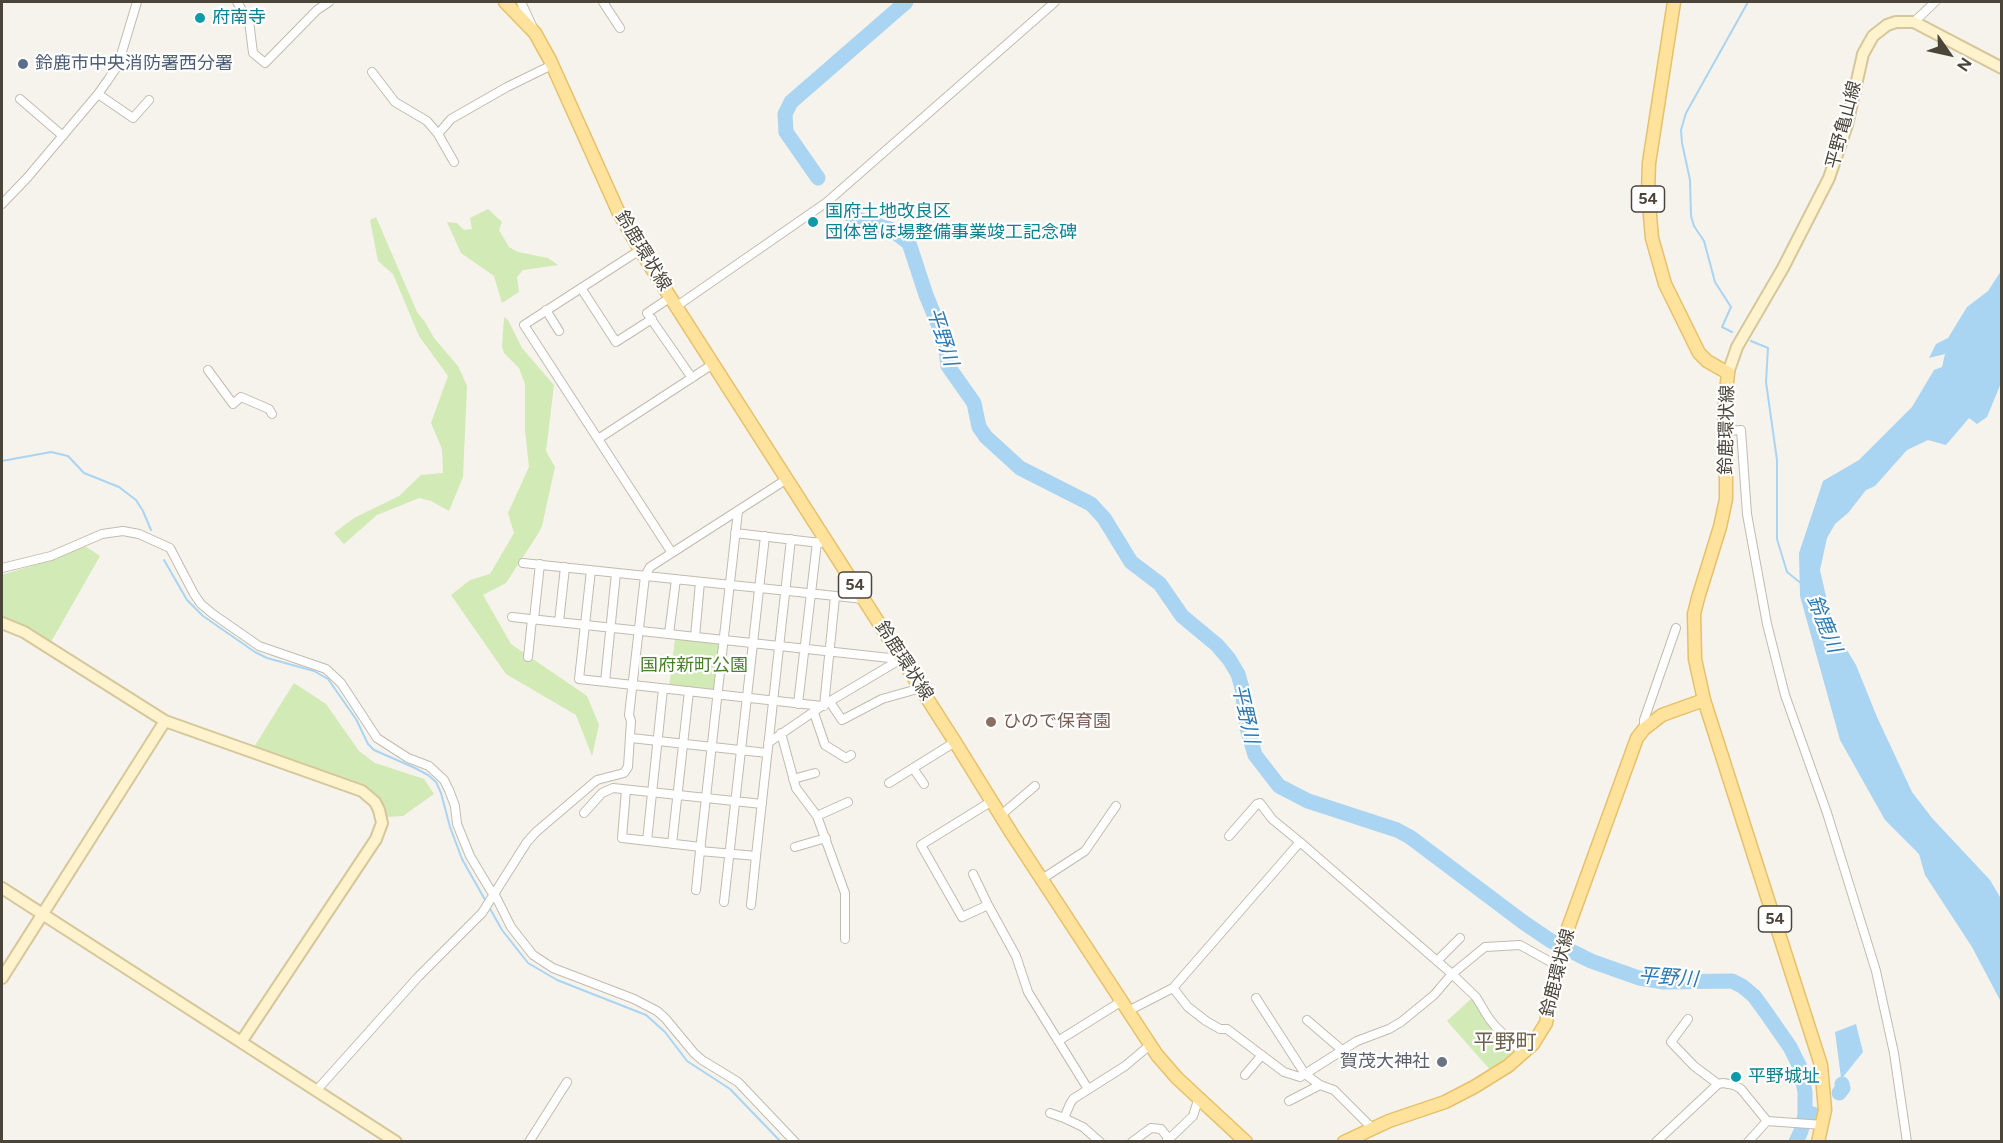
<!DOCTYPE html>
<meta charset="utf-8">
<style>
body{margin:0}
#map{position:relative;width:2003px;height:1143px;overflow:hidden;background:#f6f3ec;font-family:Figtree,sans-serif}
canvas{display:block}
.frame{position:absolute;inset:0;border:3px solid #4b4439;pointer-events:none}
.north{position:absolute;left:1919px;top:24px;width:60px;height:60px;-webkit-text-stroke:4px #fff;paint-order:stroke;rotate:124deg;font-size:16px;font-weight:700;line-height:24px;text-align:center;color:#4b4439}
.north::after{content:'';display:block;margin:auto;width:21px;height:27px;background:#4b4439;clip-path:polygon(50% 0,100% 100%,50% 72%,0 100%)}
</style>
<div id="map">
<canvas width="2003" height="1143"></canvas>
<div class="frame"></div>
<div class="north">N</div>
</div>
<script>
const ctx = document.querySelector('canvas').getContext('2d');
ctx.lineJoin = 'round';
function fill(path, color) { ctx.fillStyle = color; ctx.fill(path, 'evenodd'); }
const shape = rows => new Path2D(rows.map(r => 'M' + r).join(''));
function strokePath(path, color, width, dash) { ctx.strokeStyle = color; ctx.lineWidth = width; ctx.lineCap = dash ? 'butt' : 'round'; ctx.setLineDash(dash || []); ctx.stroke(path); }
function label(font, color, halo, rows, align = 'center') {
  ctx.font = font + ' Figtree,"Noto Sans JP",sans-serif'; ctx.lineWidth = 4.5; ctx.setLineDash([]); ctx.textBaseline = 'middle'; ctx.strokeStyle = halo; ctx.fillStyle = color; for (const [text, x, y, turn = 0] of rows) {
    ctx.save(); ctx.translate(x, y); ctx.rotate((+turn || 0) * Math.PI / 180); ctx.textAlign = isNaN(turn) ? turn : align; if (halo) ctx.strokeText(text, 0, 0); ctx.fillText(text, 0, 0); ctx.restore();
  }
}
const green = shape([
 [488,209,502,222,499,230,509,247,518,252,548,258,558,265,523,270,517,277,519,292,502,303,494,276,461,253,447,222,457,223,464,230,472,229,470,218],
 [376,217,417,312,425,322,434,338,458,366,467,386,463,477,449,511,431,501,419,498,377,515,344,544,334,533,354,518,399,496,421,475,443,473,442,449,431,423,448,376,419,336,393,274,378,261,370,220],
 [504,317,508,320,522,348,554,385,546,451,555,467,542,526,538,534,506,583,483,595,511,644,587,696,599,725,592,756,576,715,506,674,451,595,470,580,490,574,514,533,508,513,529,467,525,430,525,384,519,368,504,353,502,347],
 [85,546,100,556,51,642,25,627,2,617,2,575,62,556],
 [675,639,716,643,719,646,714,690,710,692,669,686],
 [294,683,326,704,359,751,375,763,424,779,434,794,403,816,387,817,380,799,368,788,254,747],
 [1472,998,1521,1053,1492,1072,1447,1021]
]);
const water = shape([
 [2001,271,2001,383,1987,417,1977,424,1969,418,1946,445,1928,440,1907,450,1875,486,1866,490,1848,513,1835,524,1827,538,1820,570,1833,627,1856,665,1877,717,1912,792,1932,818,1990,880,2000,897,2001,1002,1972,947,1925,875,1919,854,1885,820,1840,740,1800,596,1799,553,1823,481,1859,460,1912,407,1934,370,1942,367,1945,354,1929,358,1936,344,1948,338,1967,307,1988,291],
 [1856,1024,1863,1052,1843,1077,1842,1085,1835,1032]
]);
const stream = shape([
 [1732,332,1722,327,1731,307,1715,282,1704,241,1694,226,1691,216,1690,180,1682,143,1681,130,1686,113,1748,2],
 [1751,341,1768,348,1766,382,1777,460,1777,539,1787,572,1802,584],
 [2,461,51,452,68,456,84,473,119,487,136,500,143,511,151,530],
 [164,560,187,600,203,616,255,652,267,658,314,671,328,679,356,719,368,744,374,750,415,768,428,775,436,782,441,793,450,827,462,859,502,930,528,963,557,980,646,1015,665,1032,687,1061,730,1089,781,1142]
]);
const river = shape([
 [818,178,786,132,785,114,791,102,906,2],
 [847,213,860,220,892,230,909,243,926,295,945,341,948,366,974,403,979,427,986,437,1020,468,1091,504,1104,518,1131,562,1160,584,1182,616,1217,645,1229,659,1238,674,1242,688,1247,728,1255,755,1279,786,1308,801,1397,830,1410,837,1523,922,1551,941,1591,961,1639,978,1664,982,1732,981,1742,986,1754,996,1765,1011,1790,1047,1800,1067,1805,1092,1805,1115],
 [1839,1093,1843,1088,1842,1084],
 [1796,1142,1801,1131,1805,1115,1813,1114]
]);
const street = shape([
 [237,2,249,21,253,53,265,63,317,10,329,2],
 [521,2,534,30],
 [603,2,620,28],
 [1914,22,1935,2],
 [372,72,395,102,427,121,438,134,451,119,507,87,552,65],
 [98,94,133,118,149,100],
 [20,99,63,136],
 [438,134,454,162],
 [2,204,27,178,98,94,108,80,118,65,137,2],
 [640,250,524,325,672,553],
 [581,288,616,342,652,319],
 [671,297,647,313,692,378],
 [677,306,827,202,1055,2],
 [546,310,559,331],
 [208,370,233,404,241,397,269,409,272,414],
 [1725,431,1741,430,1747,514,1767,624,1785,695,1827,813,1876,971,1894,1053,1907,1142],
 [598,439,713,364],
 [738,511,700,851,756,856,791,539],
 [735,533,820,543],
 [523,563,864,599],
 [2,568,51,556,102,534,123,531,139,534,170,548,194,594,201,604,213,614,259,646,326,669,341,683,377,738,408,758,429,766,444,780,449,790,455,806,457,824,470,856,491,891,495,895,511,927,533,955,553,968,634,999,657,1011,665,1018,694,1053,702,1060,738,1082,795,1142],
 [591,570,579,679,822,706],
 [512,617,899,659],
 [534,619,540,564],
 [559,622,565,567],
 [669,634,676,579],
 [695,637,700,582],
 [528,657,532,619],
 [605,682,616,573],
 [830,702,842,720,882,699,921,688],
 [798,704,817,542],
 [824,706,835,597],
 [814,713,825,745,846,758,851,755],
 [1644,729,1644,720,1676,628],
 [781,733,796,788,817,816,845,893,845,939],
 [631,738,767,753],
 [768,743,822,706,901,659],
 [913,768,924,784],
 [793,779,815,773],
 [889,783,955,742],
 [626,790,622,838,701,847],
 [992,801,921,845,962,917,988,905,1016,956,1028,992,1088,1089],
 [584,813,602,793,613,788,762,804],
 [1001,815,1035,786],
 [817,816,848,802],
 [1229,836,1257,804,1260,803,1272,819,1300,842],
 [647,841,663,689],
 [672,844,689,691],
 [795,847,826,838],
 [973,874,988,905],
 [1042,879,1085,851,1116,806],
 [696,890,700,851],
 [724,902,765,536],
 [751,905,756,856],
 [1437,961,1460,938],
 [1173,988,1188,1007,1206,1021,1220,1029,1227,1029,1284,1072,1300,1077,1305,1074,1320,1085,1334,1090,1372,1128],
 [1256,998,1305,1074,1357,1041,1389,1029,1401,1022,1434,995,1452,974,1485,947,1520,945,1556,965],
 [1128,1011,1173,988,1300,842,1452,974,1476,997,1488,1017,1495,1026,1524,1054],
 [1688,1019,1671,1042,1694,1066,1718,1084],
 [1307,1020,1342,1050],
 [1058,1041,1122,1001],
 [1245,1075,1262,1055],
 [316,1091,418,977,482,913,527,842,536,832,597,780,624,773,628,767,631,721,629,715,645,576,650,567,787,479],
 [1289,1101,1320,1085],
 [1050,1113,1064,1118],
 [529,1142,567,1082],
 [1100,1142,1083,1127,1064,1118,1070,1104,1073,1099,1125,1066,1150,1045],
 [1132,1142,1151,1128,1161,1129,1169,1139],
 [1166,1142,1193,1116,1199,1097],
 [1656,1142,1718,1084,1723,1083,1734,1085,1741,1089,1767,1121,1823,1125],
 [1748,1142,1767,1121]
]);
const secondary = shape([
 [1728,373,1737,347,1783,268,1829,178,1847,125,1863,54,1873,36,1887,25,1896,22,1914,22,2002,68],
 [2,623,24,632,165,721,362,791,375,802,379,810,382,823,376,839,241,1042],
 [2,888,396,1142],
 [2,978,165,721]
]);
const primary = shape([
 [505,2,535,33,550,60,618,211,640,250,955,742,1012,834,1157,1055,1177,1078,1246,1142],
 [1674,2,1649,163,1648,193,1652,238,1665,284,1699,353,1707,361,1728,373,1724,412,1726,459,1726,499,1720,527,1698,598,1694,614,1695,659,1704,700,1821,1065,1825,1110,1818,1142],
 [1344,1142,1389,1121,1445,1102,1474,1087,1508,1066,1533,1044,1546,1023,1556,965,1564,939,1637,738,1644,729,1662,715,1704,700]
]);
const markers = [
 [200,18,6,"#0f9aa8"],
 [23,64,6,"#5c6f8a"],
 [813,222,6,"#0f9aa8"],
 [991,722,6,"#8d6e63"],
 [1442,1062,6,"#6b7280"],
 [1736,1077,6,"#0f9aa8"]
];
const shields = [
 [1648,199,33],
 [855,585,33],
 [1775,919,33]
];
const shieldNames = [
 ["54",1648,199],
 ["54",855,585],
 ["54",1775,919]
];
const cultureNames = [
 ["府南寺",212,18],
 ["国府土地改良区",825,212],
 ["団体営ほ場整備事業竣工記念碑",825,233],
 ["平野城址",1748,1077]
];
const serviceNames = [
 ["鈴鹿市中央消防署西分署",35,64]
];
const streetNames = [
 ["平野亀山線",1844,125,-75],
 ["鈴鹿環状線",643,251,59],
 ["鈴鹿環状線",1727,430,-89],
 ["鈴鹿環状線",904,661,57],
 ["鈴鹿環状線",1558,973,-76]
];
const parkNames = [
 ["国府新町公園",694,666]
];
const educationNames = [
 ["ひので保育園",1003,722]
];
const worshipNames = [
 ["賀茂大神社",1430,1062]
];
const waterNames = [
 ["平野川",942,337,72],
 ["鈴鹿川",1824,624,68],
 ["平野川",1245,714,77],
 ["平野川",1668,978,4]
];
const quarterNames = [
 ["平野町",1505,1043]
];
fill(green, '#d2eab5');
fill(water, '#a9d4f2');
strokePath(stream, '#a9d4f2', 2);
strokePath(river, '#a9d4f2', 15);
strokePath(street, '#c2bbae', 10);
strokePath(secondary, '#d6c79b', 14);
strokePath(primary, '#e6c16a', 15);
strokePath(street, '#fff', 8);
strokePath(secondary, '#fff3cd', 10);
strokePath(primary, '#ffe39c', 12);
for (const [x, y, r, color] of markers) { const dot = new Path2D(); dot.arc(x, y, r, 0, 2 * Math.PI); ctx.fillStyle = color; ctx.fill(dot); strokePath(dot, '#fff', 2); }
for (const [x, y, w] of shields) { const box = new Path2D(); box.roundRect(x - w / 2, y - 13, w, 26, 4.5); ctx.fillStyle = '#fff'; ctx.fill(box); strokePath(box, '#4b4439', 1.5); }
label('bold 16px', '#4b4439', null, shieldNames);
label('18px', '#0d838f', '#fff', cultureNames, 'left');
label('18px', '#4e5e75', '#fff', serviceNames, 'left');
label('18px', '#4b4439', '#fff', streetNames);
label('18px', '#4a7f2a', '#fff', parkNames);
label('18px', '#785e54', '#fff', educationNames, 'left');
label('18px', '#5b616d', '#fff', worshipNames, 'right');
label('italic 20px', '#2e7ab2', '#fff', waterNames);
label('21px', '#6e6250', '#fff', quarterNames);
</script>
